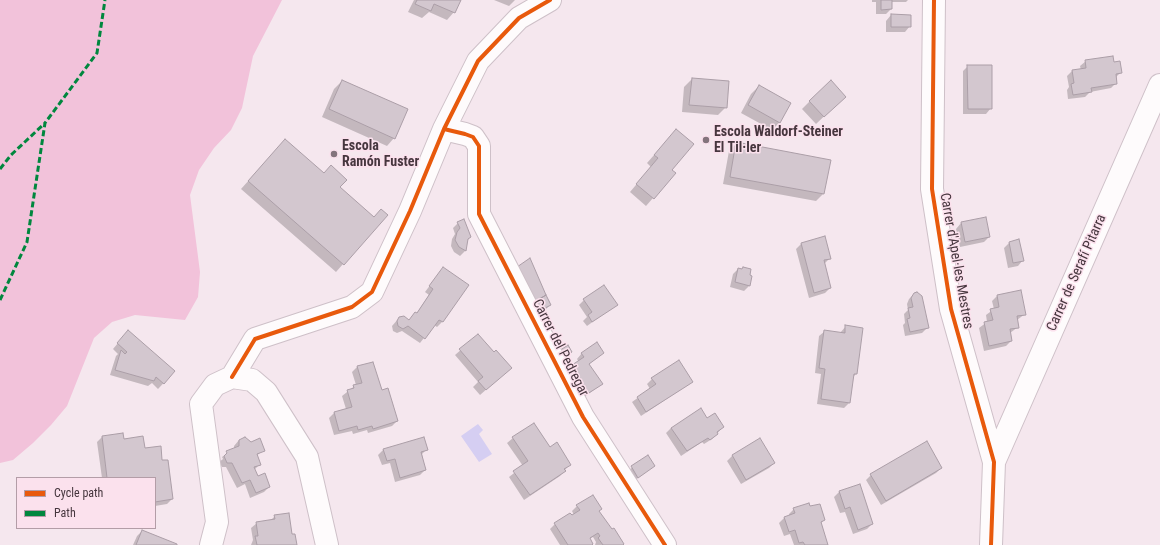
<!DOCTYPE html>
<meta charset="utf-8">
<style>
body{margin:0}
#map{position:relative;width:1160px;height:545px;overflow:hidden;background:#f5e7ee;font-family:"Roboto Condensed",sans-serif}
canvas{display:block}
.legend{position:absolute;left:16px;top:477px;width:140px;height:52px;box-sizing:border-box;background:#fbe1ed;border:1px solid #b39da7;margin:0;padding:5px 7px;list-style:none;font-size:12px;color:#46363e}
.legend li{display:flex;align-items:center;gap:8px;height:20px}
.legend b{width:20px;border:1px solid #b39da7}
</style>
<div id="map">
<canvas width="1160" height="545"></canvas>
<ul class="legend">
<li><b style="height:5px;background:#e8590c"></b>Cycle path</li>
<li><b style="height:5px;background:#00873e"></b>Path</li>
</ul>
</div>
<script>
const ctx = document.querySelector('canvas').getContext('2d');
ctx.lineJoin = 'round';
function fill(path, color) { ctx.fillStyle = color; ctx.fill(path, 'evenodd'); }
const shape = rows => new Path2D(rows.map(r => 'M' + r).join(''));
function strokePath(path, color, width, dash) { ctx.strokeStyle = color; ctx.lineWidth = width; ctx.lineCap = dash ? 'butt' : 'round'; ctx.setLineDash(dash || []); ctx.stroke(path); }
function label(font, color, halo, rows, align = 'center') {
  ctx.font = font + ' "Roboto Condensed",sans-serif'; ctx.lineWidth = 3; ctx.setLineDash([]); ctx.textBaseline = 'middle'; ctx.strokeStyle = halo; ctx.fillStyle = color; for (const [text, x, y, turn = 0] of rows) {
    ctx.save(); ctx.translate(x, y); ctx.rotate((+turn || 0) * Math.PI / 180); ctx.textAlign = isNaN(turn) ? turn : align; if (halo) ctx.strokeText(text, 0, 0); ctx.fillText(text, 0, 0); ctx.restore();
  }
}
const green = shape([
 [0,0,282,0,253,56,242,108,231,130,214,148,199,170,190,195,200,272,198,297,185,320,135,315,112,322,94,338,67,406,51,425,33,443,13,460,0,463]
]);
const water = shape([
 [478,424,483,430,479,434,492,454,479,462,461,436]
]);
const shadow = shape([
 [414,0,460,0,454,12,447,20,429,12,422,18,408,12],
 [494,0,515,0,509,6],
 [872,0,908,0,906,2,891,2,891,9,886,14,876,14,876,2,872,2],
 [891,15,910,26,905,32,886,32,886,21],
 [1086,61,1113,63,1121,72,1115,78,1116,83,1111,88,1090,92,1085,97,1068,99,1067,90,1069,87,1067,76,1072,71,1081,70,1080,66],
 [968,66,991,108,986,114,963,114,963,71],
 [692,79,726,107,718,115,682,112,684,87],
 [342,81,394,138,387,146,322,117,334,89],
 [759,86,780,122,772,130,741,113,751,94],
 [810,101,837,104,816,124,802,109],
 [669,138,670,170,674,174,646,206,630,192,651,167,647,163],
 [285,140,374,218,386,215,336,272,241,189],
 [737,143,823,194,816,201,723,184,729,151],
 [985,218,989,237,984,242,960,247,956,229,961,223],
 [458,223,470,237,467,241,465,251,460,256,454,252,451,246,452,239,455,234,453,228],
 [824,237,830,258,824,264,830,288,825,293,809,298,796,249,801,244],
 [1019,241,1023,260,1018,266,1008,268,1004,248,1009,243],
 [443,268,467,286,442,322,437,327,434,325,420,343,402,331,397,333,393,331,392,326,399,318,408,321,416,314,429,295,425,292],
 [738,269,750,270,749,286,744,291,730,287,733,274],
 [512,273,550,305,545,310,532,316],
 [1020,291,1025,314,1017,320,1018,327,1010,333,1011,341,1006,346,984,351,979,328,987,322,986,315,994,309,992,301,997,296],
 [914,294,927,328,922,333,905,336,903,325,905,323,904,314,908,310,907,304,909,299],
 [584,300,616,305,587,326,583,321,587,317,579,305],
 [846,326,856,374,852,378,849,403,844,408,817,404,821,374,815,373,819,336,825,331,840,333],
 [478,335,505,373,480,395,473,387,478,382,455,355],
 [123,337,174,372,158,389,152,383,148,386,110,375,116,356,118,354,113,349],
 [582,353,603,353,588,365,602,384,579,401,579,362,577,359],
 [373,363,381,391,397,421,392,426,368,433,367,430,353,434,352,431,334,435,329,418,334,413,346,409,342,396,356,385,352,372,357,367],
 [652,379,692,382,641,416,632,402,650,389,647,384],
 [707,419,723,427,712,439,704,444,702,442,681,456,666,433,671,428],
 [122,434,123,440,144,449,162,461,167,461,172,499,167,504,155,506,155,478,102,478,97,442,102,437],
 [513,438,549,448,570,464,560,476,524,500,509,477,523,466,507,443],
 [760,439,774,463,769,468,741,484,727,461,732,456],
 [239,440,264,450,256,456,260,464,254,470,257,478,269,487,264,492,250,498,245,484,237,488,226,467,222,467,219,462,223,459,222,457,234,449,234,446],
 [384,449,427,449,422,454,425,470,420,475,395,482,390,463,382,465,378,455],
 [647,457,653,466,633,482,626,472],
 [941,468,936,473,881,505,866,480,871,475],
 [859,485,872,524,867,529,853,534,845,512,840,513,834,497,839,492],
 [577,506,598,512,622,545,595,545,596,542,593,537,589,539,591,545,560,545,550,529,555,524,574,515,572,511],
 [810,508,824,520,820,524,827,545,794,545,790,534,784,536,779,523,784,518,789,516,789,514,794,509],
 [275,516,291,535,296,545,251,545,253,540,251,528,257,523,270,521],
 [142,531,176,545,133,545,137,536]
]);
const building = shape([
 [417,0,461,0,455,13,434,4,431,11,415,4,417,0],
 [881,0,892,0,892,9,881,10,881,0],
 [891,14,911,15,911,27,891,27,891,14],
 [1113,56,1114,62,1120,61,1122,73,1116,74,1117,84,1091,88,1092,92,1073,95,1071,84,1074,83,1072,70,1086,68,1085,60,1113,56],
 [967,65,992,65,992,109,968,109,967,65],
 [692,78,729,81,727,108,689,105,692,78],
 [342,80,408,109,395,139,329,109,342,80],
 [831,80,846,97,824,117,809,101,831,80],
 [759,85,791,103,780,123,748,105,759,85],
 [676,129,694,144,672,170,676,173,654,199,636,184,658,158,654,155,676,129],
 [285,139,324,173,331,165,347,180,340,187,374,217,381,209,388,215,344,265,248,181,285,139],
 [736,142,831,160,824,194,730,177,736,142],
 [986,217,990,237,965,242,961,222,986,217],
 [464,219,471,237,468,239,466,251,459,247,455,240,457,232,460,228,457,222,464,219],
 [825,236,831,259,824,260,831,288,814,293,801,243,825,236],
 [1019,239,1024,261,1013,263,1009,242,1019,239],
 [530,258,546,295,533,303,517,267,530,258],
 [443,267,469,285,443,322,439,320,425,339,408,326,403,329,398,326,397,321,399,317,404,316,409,320,415,312,417,313,433,289,429,286,443,267],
 [743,267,751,269,750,275,752,276,750,286,735,282,738,268,742,269,743,267],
 [604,285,618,305,592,322,588,315,592,312,583,299,604,285],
 [1021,290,1026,315,1017,316,1019,328,1010,329,1012,341,989,346,984,322,993,320,990,309,999,307,997,295,1021,290],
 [917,292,922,296,929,328,910,332,907,319,910,318,908,308,913,307,911,298,914,293,917,292],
 [546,295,551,305,537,312,533,303,546,295],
 [845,325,863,328,857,374,854,374,850,403,821,399,825,369,819,368,824,330,845,333,845,325],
 [128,330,175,371,164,384,156,377,154,381,115,370,121,350,125,354,127,352,117,343,128,330],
 [478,334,494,352,496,350,512,368,486,390,478,381,483,377,459,349,478,334],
 [597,342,604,353,589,364,603,384,584,396,566,369,584,357,581,353,597,342],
 [568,345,572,352,560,360,556,353,568,345],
 [679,360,693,382,646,412,637,397,656,384,651,378,679,360],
 [373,362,382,390,388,388,398,421,373,429,372,426,358,430,357,426,339,431,334,412,352,407,347,390,354,388,353,385,362,383,357,366,373,362],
 [701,408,707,418,715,413,724,427,717,432,718,434,710,440,708,438,687,451,671,428,701,408],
 [534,423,550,447,557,442,571,465,564,469,566,471,530,495,513,471,528,461,512,437,534,423],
 [123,433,124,439,143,436,145,448,161,446,162,460,168,460,173,499,155,502,155,478,107,478,102,436,123,433],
 [245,437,251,442,260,438,265,451,257,454,261,465,254,467,258,476,265,473,270,487,256,493,250,480,242,483,232,463,227,463,224,456,227,453,226,451,239,446,239,440,245,437],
 [424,437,428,450,421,452,426,470,400,478,395,459,387,461,383,449,424,437],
 [760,438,775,463,746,480,732,455,760,438],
 [927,441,942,468,886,501,870,474,927,441],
 [648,455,655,466,638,478,631,466,648,455],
 [860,484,873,524,858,530,850,507,845,509,839,491,860,484],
 [593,495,602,509,599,511,612,529,614,528,624,544,623,545,603,545,598,538,600,536,598,533,590,538,593,544,592,545,568,545,554,523,570,513,572,515,580,510,576,505,593,495],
 [809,503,810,506,820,504,825,520,821,522,828,545,805,545,803,542,799,543,795,530,789,532,784,517,795,513,793,508,809,503],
 [289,513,292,534,295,534,297,545,257,545,255,536,258,536,256,522,275,519,274,515,289,513],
 [142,530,177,544,177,545,136,545,142,530]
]);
const minor = shape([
 [934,0,932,189,951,309,994,462,991,545],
 [444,129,465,134,473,137,479,146,479,214,583,417,665,545],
 [232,377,255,339,352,307,372,292,410,211,444,129,478,61,519,18,550,0],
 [232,377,252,380,266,392,307,457,327,545],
 [994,462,1160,85],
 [211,545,217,522,201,404,215,385,232,377]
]);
const quiet = shape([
 [0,169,11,155,45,123],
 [0,300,27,242,45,123,97,53,105,0]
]);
const cycleway = shape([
 [934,0,932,189,951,309,994,462,991,545],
 [444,129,465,134,473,137,479,146,479,214,583,417,665,545],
 [232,377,255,339,352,307,372,292,410,211,444,129,478,61,519,18,550,0]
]);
const markers = [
 [706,140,4,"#83747c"],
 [334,154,4,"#83747c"]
];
const poiNames = [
 ["Escola Waldorf-Steiner",714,132],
 ["El Til·ler",714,148],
 ["Escola",342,146],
 ["Ramón Fuster",342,162]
];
const streetNames = [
 ["Carrer d'Apel·les Mestres",956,261,80],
 ["Carrer de Serafí Pitarra",1077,273,-66],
 ["Carrer del Pedregar",560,348,63]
];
fill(green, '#f2c2da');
fill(water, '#d5cef2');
fill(shadow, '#0003');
fill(building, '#d3c7cf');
strokePath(building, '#ab9ea7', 1);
strokePath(minor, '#cec0c8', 24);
strokePath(minor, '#fefbfc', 22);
strokePath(quiet, '#00873e', 3, [6, 3]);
strokePath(cycleway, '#e8590c', 4);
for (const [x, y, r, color] of markers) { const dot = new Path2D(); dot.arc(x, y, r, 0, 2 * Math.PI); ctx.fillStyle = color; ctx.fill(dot); strokePath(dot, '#fbe1ed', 1.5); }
label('bold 14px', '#46363e', '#fbe1ed', poiNames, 'left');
label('14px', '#46363e', '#fbe1ed', streetNames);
</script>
